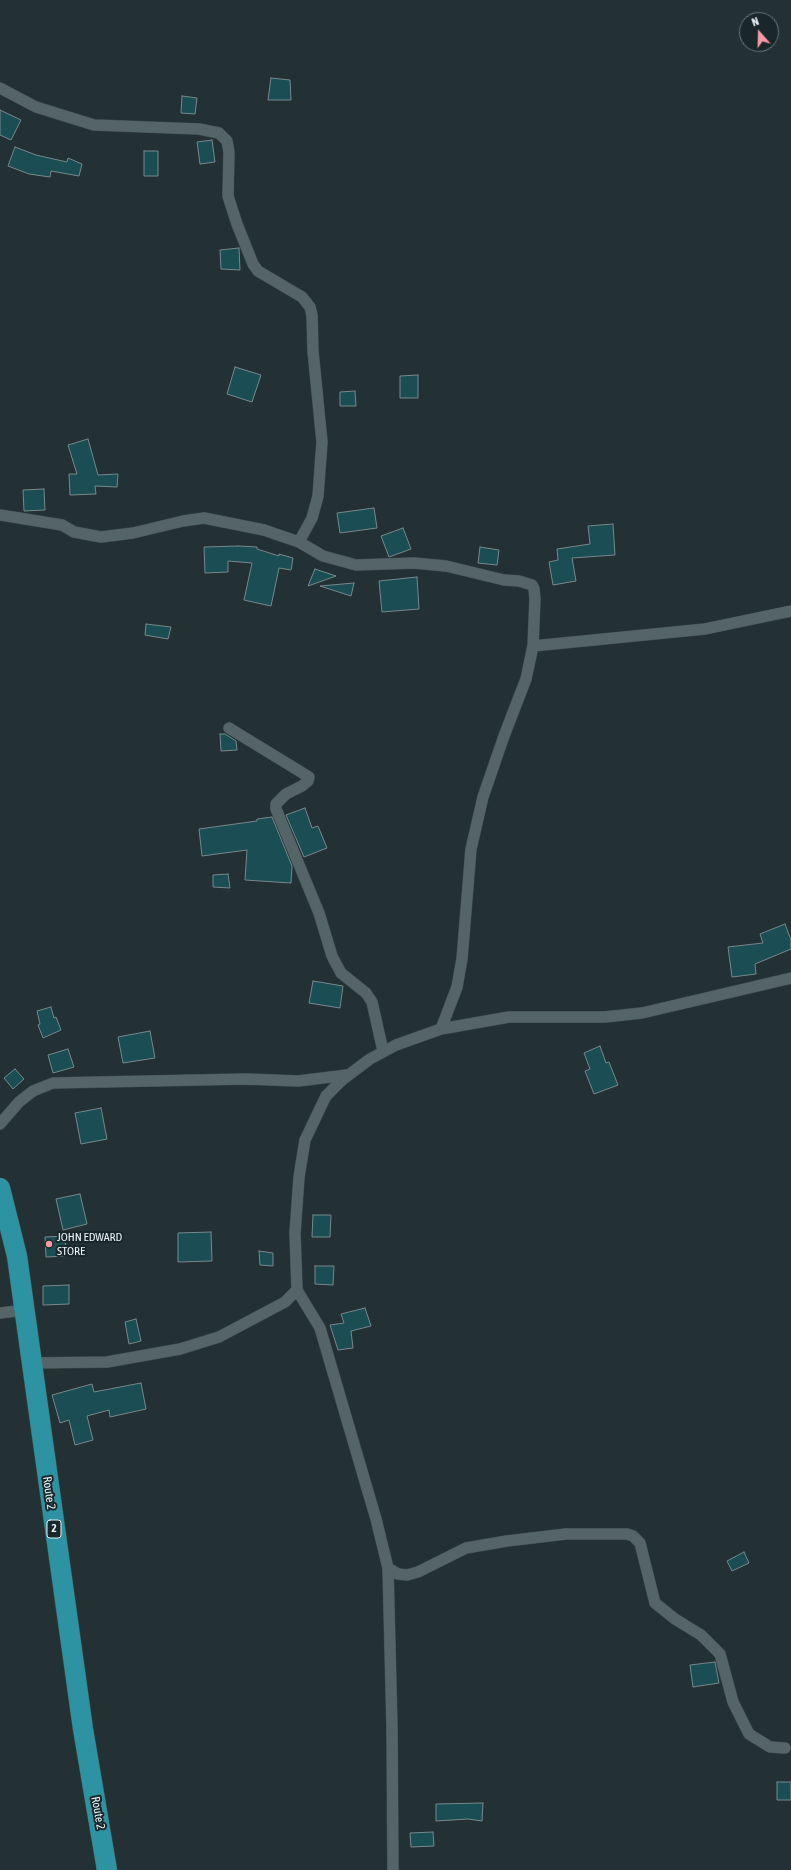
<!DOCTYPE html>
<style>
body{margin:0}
#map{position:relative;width:791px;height:1870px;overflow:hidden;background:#233134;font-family:"Asap Condensed",sans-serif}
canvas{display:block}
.north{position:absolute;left:739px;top:12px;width:40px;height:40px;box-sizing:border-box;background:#19272a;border:1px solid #6c787b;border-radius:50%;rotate:340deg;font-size:11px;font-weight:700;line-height:16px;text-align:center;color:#e9f2f4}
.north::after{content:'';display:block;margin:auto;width:14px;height:18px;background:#f49aa4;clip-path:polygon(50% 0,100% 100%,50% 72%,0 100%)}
</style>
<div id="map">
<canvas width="791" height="1870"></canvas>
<div class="north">N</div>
</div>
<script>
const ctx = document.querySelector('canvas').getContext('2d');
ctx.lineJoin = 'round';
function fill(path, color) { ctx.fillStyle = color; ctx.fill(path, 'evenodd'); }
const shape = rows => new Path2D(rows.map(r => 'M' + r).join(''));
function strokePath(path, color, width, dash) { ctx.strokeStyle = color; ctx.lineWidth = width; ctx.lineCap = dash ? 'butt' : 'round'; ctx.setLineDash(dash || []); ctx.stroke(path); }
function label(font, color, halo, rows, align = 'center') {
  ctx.font = font + ' "Asap Condensed",sans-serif'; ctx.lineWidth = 4; ctx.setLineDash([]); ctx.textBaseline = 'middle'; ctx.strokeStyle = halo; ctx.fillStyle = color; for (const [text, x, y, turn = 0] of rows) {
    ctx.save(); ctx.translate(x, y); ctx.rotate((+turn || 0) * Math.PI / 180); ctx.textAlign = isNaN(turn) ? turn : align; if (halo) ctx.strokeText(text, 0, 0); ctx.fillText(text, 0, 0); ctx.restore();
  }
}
const building = shape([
 [271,78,290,80,291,100,268,100,271,78],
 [182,96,197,98,195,114,181,113,182,96],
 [0,110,21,120,11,140,0,135,0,110],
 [212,140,215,162,200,164,197,142,212,140],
 [15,147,36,155,67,162,68,158,82,164,79,176,51,171,50,177,29,174,8,166,15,147],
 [144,151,158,151,158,176,144,176,144,151],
 [239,248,240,270,221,269,220,250,239,248],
 [235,367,261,375,252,402,227,394,235,367],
 [418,375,418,398,400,398,400,376,418,375],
 [355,391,356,406,340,406,340,392,355,391],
 [88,439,98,475,118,474,117,487,95,486,96,494,70,495,69,474,77,474,68,445,88,439],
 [44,489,45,510,24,511,23,490,44,489],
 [374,508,377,528,340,533,337,513,374,508],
 [613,524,615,555,572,558,576,581,553,585,549,562,558,560,557,549,590,544,588,526,613,524],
 [403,528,411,549,389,557,381,536,403,528],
 [238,546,257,547,257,549,279,556,279,554,293,558,291,570,279,568,271,606,244,600,252,563,228,561,228,572,205,573,204,547,238,546],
 [480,547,499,550,497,565,478,563,480,547],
 [315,569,336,576,308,586,315,569],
 [417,577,419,609,382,612,379,581,417,577],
 [354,583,351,596,320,586,354,583],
 [146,624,171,627,168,639,145,635,146,624],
 [220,734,225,734,236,741,237,750,221,751,220,734],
 [305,808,312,828,318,826,327,848,304,857,286,815,305,808],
 [272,817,292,866,291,883,245,880,247,850,202,856,199,829,257,821,257,819,272,817],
 [228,874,230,888,213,887,213,875,228,874],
 [785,924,791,940,791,949,755,964,756,974,732,977,728,947,763,943,760,934,785,924],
 [313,981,343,986,340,1008,309,1003,313,981],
 [51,1007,54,1018,56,1017,61,1030,43,1038,38,1025,40,1024,37,1011,51,1007],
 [150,1031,155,1058,123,1063,118,1037,150,1031],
 [600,1046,606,1063,609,1062,618,1085,594,1094,585,1071,590,1069,584,1053,600,1046],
 [68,1049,74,1067,53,1073,48,1055,68,1049],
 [15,1069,24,1079,13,1089,4,1078,15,1069],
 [101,1108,107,1139,81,1144,75,1113,101,1108],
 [80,1194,87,1224,63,1230,56,1199,80,1194],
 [313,1215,331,1215,330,1237,312,1237,313,1215],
 [211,1232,212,1261,178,1262,178,1233,211,1232],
 [65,1236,66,1256,46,1257,45,1237,65,1236],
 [259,1251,273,1253,273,1266,260,1265,259,1251],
 [315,1266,334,1266,333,1285,315,1284,315,1266],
 [69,1285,69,1304,43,1305,43,1286,69,1285],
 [365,1308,371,1326,351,1331,353,1348,338,1350,330,1325,344,1323,341,1314,365,1308],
 [136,1319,141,1341,129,1344,125,1322,136,1319],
 [141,1383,146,1409,110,1417,109,1410,87,1416,93,1440,75,1445,69,1420,60,1423,52,1395,92,1384,94,1392,141,1383],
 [744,1552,749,1563,732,1571,727,1561,744,1552],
 [715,1662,719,1683,693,1687,690,1665,715,1662],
 [777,1782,791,1782,791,1800,777,1800,777,1782],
 [483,1803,482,1821,468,1819,436,1821,436,1804,483,1803],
 [433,1832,434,1846,411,1847,410,1833,433,1832]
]);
const street = shape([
 [0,88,36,107,94,125,199,129,219,133,227,141,229,152,228,196,237,224,253,264,258,271,302,297,310,307,312,315,313,351,322,442,318,496,312,518,299,542],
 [0,515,62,525,74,532,101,537,133,533,183,521,204,518,264,530,299,542,323,556,356,565,414,563,446,566,504,580,519,581,532,585,534,589,535,599,533,646,526,679,504,736,483,797,471,849,462,959,457,987,441,1029],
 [533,646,705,629,791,611],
 [229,728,309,777,308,781,302,786,286,794,276,804,276,809,319,913,332,956,341,973,366,993,372,1002,383,1051],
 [0,1124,19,1102,33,1091,53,1083,246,1079,298,1081,347,1075],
 [297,1290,320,1328,376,1519,388,1568,392,1727,393,1870],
 [0,1313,25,1310],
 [31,1363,107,1362,180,1349,219,1337,285,1302,297,1290,295,1233,299,1177,305,1140,326,1096,342,1080,370,1059,396,1045,441,1029,509,1017,605,1017,642,1013,791,978],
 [388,1568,398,1574,407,1575,418,1572,466,1548,507,1541,566,1534,627,1534,633,1536,640,1543,655,1603,675,1619,701,1635,720,1654,733,1702,749,1734,770,1747,785,1748]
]);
const highway = shape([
 [0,1188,17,1256,83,1729,107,1870]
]);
const markers = [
 [49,1244,4,"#f49aa4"]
];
const shields = [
 [54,1529,14]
];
const shieldNames = [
 ["2",54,1529]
];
const poiNames = [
 ["JOHN EDWARD",57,1237],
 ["STORE",57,1251]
];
const streetNames = [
 ["Route 2",49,1493,82],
 ["Route 2",98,1813,80]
];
fill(building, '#1a4d54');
strokePath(building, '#78888b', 1);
strokePath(street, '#404d4f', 12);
strokePath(highway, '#404d4f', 21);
strokePath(street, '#556467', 11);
strokePath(highway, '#2d93a2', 20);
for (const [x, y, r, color] of markers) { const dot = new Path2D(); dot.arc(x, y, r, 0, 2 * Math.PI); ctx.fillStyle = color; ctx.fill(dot); strokePath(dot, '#19272a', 1.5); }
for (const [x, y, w] of shields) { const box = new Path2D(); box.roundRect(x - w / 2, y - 9, w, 18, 3); ctx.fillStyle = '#19272a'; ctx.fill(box); strokePath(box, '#e9f2f4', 1); }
label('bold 11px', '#e9f2f4', null, shieldNames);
label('12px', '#e9f2f4', '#19272a', poiNames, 'left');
label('12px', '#e9f2f4', '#19272a', streetNames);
</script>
